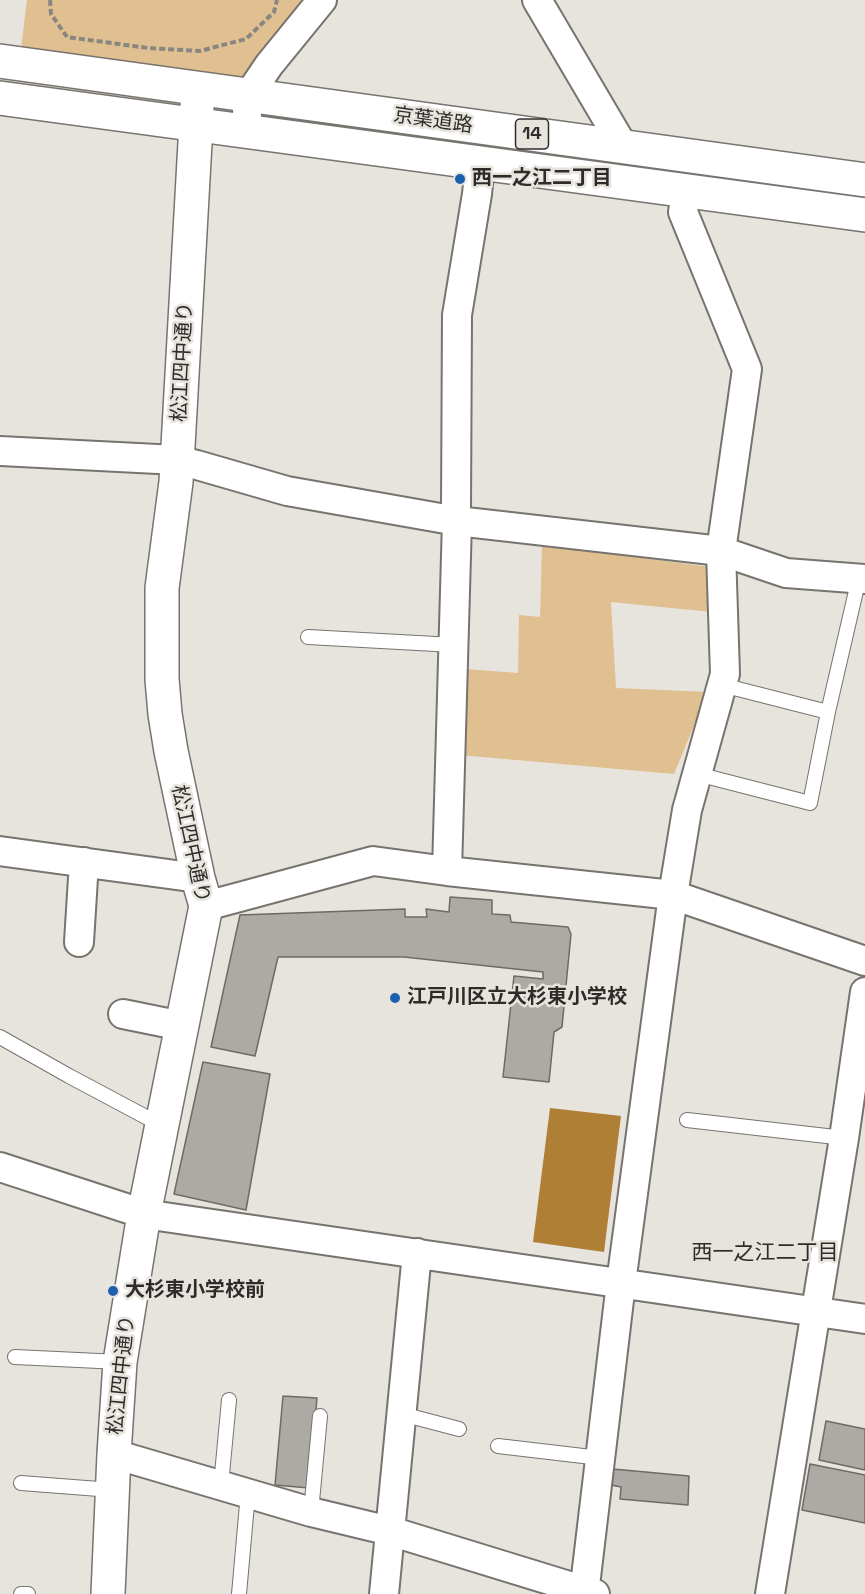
<!DOCTYPE html>
<meta charset="utf-8">
<style>
body{margin:0}
canvas{display:block;background:#e7e3dd}
</style>
<canvas width="865" height="1594"></canvas>
<script>
const ctx = document.querySelector('canvas').getContext('2d');
ctx.lineJoin = 'round';
function fill(path, color) { ctx.fillStyle = color; ctx.fill(path, 'evenodd'); }
const shape = rows => new Path2D(rows.map(r => 'M' + r).join(''));
function strokePath(path, color, width, dash) { ctx.strokeStyle = color; ctx.lineWidth = width; ctx.lineCap = dash ? 'butt' : 'round'; ctx.setLineDash(dash || []); ctx.stroke(path); }
function label(font, color, halo, rows, align = 'center') {
  ctx.font = font + ' "Space Grotesk","Noto Sans JP",sans-serif'; ctx.lineWidth = 5; ctx.setLineDash([]); ctx.textBaseline = 'middle'; ctx.strokeStyle = halo; ctx.fillStyle = color; for (const [text, x, y, turn = 0] of rows) {
    ctx.save(); ctx.translate(x, y); ctx.rotate((+turn || 0) * Math.PI / 180); ctx.textAlign = isNaN(turn) ? turn : align; if (halo) ctx.strokeText(text, 0, 0); ctx.fillText(text, 0, 0); ctx.restore();
  }
}
const green = shape([
 [27,0,313,0,250,78,20,57],
 [542,545,710,567,712,612,611,602,616,688,708,692,674,774,460,755,466,669,518,673,519,615,540,617]
]);
const water = shape([
 [550,1108,621,1116,604,1252,533,1242]
]);
const building = shape([
 [450,897,492,900,492,914,510,915,511,922,568,927,571,934,562,1027,554,1032,549,1082,503,1077,514,976,543,979,543,972,404,957,278,957,255,1056,211,1047,240,915,405,909,405,917,427,917,426,909,449,912,450,897],
 [203,1062,270,1074,246,1210,174,1194,203,1062],
 [283,1396,317,1398,309,1488,275,1485,283,1396],
 [826,1421,865,1429,865,1470,819,1460,826,1421],
 [810,1464,865,1475,865,1523,802,1510,810,1464],
 [613,1469,689,1476,688,1505,620,1499,621,1487,611,1485,613,1469]
]);
const path = shape([
 [50,0,51,14,67,37,148,48,200,51,246,39,274,12,277,0]
]);
const lane = shape([
 [308,637,454,645],
 [722,685,828,712],
 [697,774,810,803,828,712,859,578],
 [0,1037,69,1076,161,1125],
 [687,1120,844,1138],
 [15,1357,120,1362],
 [402,1414,459,1429],
 [498,1446,600,1458],
 [21,1483,112,1490],
 [221,1485,229,1400],
 [311,1512,320,1416],
 [21,1594,28,1594],
 [239,1594,248,1493]
]);
const street = shape([
 [537,0,623,146],
 [246,131,248,96,269,65,322,0],
 [0,451,177,460,197,465,287,491,457,521,721,551,786,573,865,579],
 [0,851,198,878],
 [447,871,457,521,456,508,457,315,477,194,480,163],
 [206,906,373,861,447,871,673,895,865,961],
 [79,942,84,862],
 [123,1014,182,1026],
 [0,1167,144,1214,865,1319],
 [114,1454,311,1512,390,1531,595,1594],
 [384,1594,417,1253],
 [584,1594,621,1283,673,895,687,810,725,674,721,551,747,369,683,212,686,191],
 [770,1594,844,1138,865,992]
]);
const secondary = shape([
 [108,1594,114,1454,120,1362,144,1214,206,906,198,878,171,751,165,714,162,679,162,588,176,482,198,89]
]);
const highway = shape([
 [0,61,865,180],
 [0,98,865,215]
]);
const markers = [
 [460,179,6,"#1d5faf"],
 [395,998,6,"#1d5faf"],
 [113,1291,6,"#1d5faf"]
];
const shields = [
 [532,134,33]
];
const shieldNames = [
 ["14",532,134]
];
const streetNames = [
 ["京葉道路",433,121,8],
 ["松江四中通り",183,362,-87],
 ["松江四中通り",190,844,78],
 ["松江四中通り",122,1375,-84]
];
const poiNames = [
 ["西一之江二丁目",472,179],
 ["江戸川区立大杉東小学校",407,998],
 ["大杉東小学校前",125,1291]
];
const neighbourhoodNames = [
 ["西一之江二丁目",765,1253]
];
fill(green, '#e0bf90');
fill(water, '#ae7f35');
fill(building, '#ada9a4');
strokePath(building, '#6e6a65', 1.5);
strokePath(lane, '#77736e', 16);
strokePath(street, '#77736e', 32);
strokePath(secondary, '#77736e', 36);
strokePath(highway, '#77736e', 36);
strokePath(path, '#898682', 4, [6, 3]);
strokePath(lane, '#fff', 14);
strokePath(street, '#fff', 28);
strokePath(secondary, '#fff', 33);
strokePath(highway, '#fff', 33);
for (const [x, y, r, color] of markers) { const dot = new Path2D(); dot.arc(x, y, r, 0, 2 * Math.PI); ctx.fillStyle = color; ctx.fill(dot); strokePath(dot, '#e7e3dd', 2); }
for (const [x, y, w] of shields) { const box = new Path2D(); box.roundRect(x - w / 2, y - 15, w, 30, 4.5); ctx.fillStyle = '#e7e3dd'; ctx.fill(box); strokePath(box, '#2e2c2a', 1.5); }
label('bold 18px', '#2e2c2a', null, shieldNames);
label('20px', '#2e2c2a', '#e7e3dd', streetNames);
label('bold 20px', '#2e2c2a', '#e7e3dd', poiNames, 'left');
label('21px', '#2e2c2a', '#e7e3dd', neighbourhoodNames);
</script>
